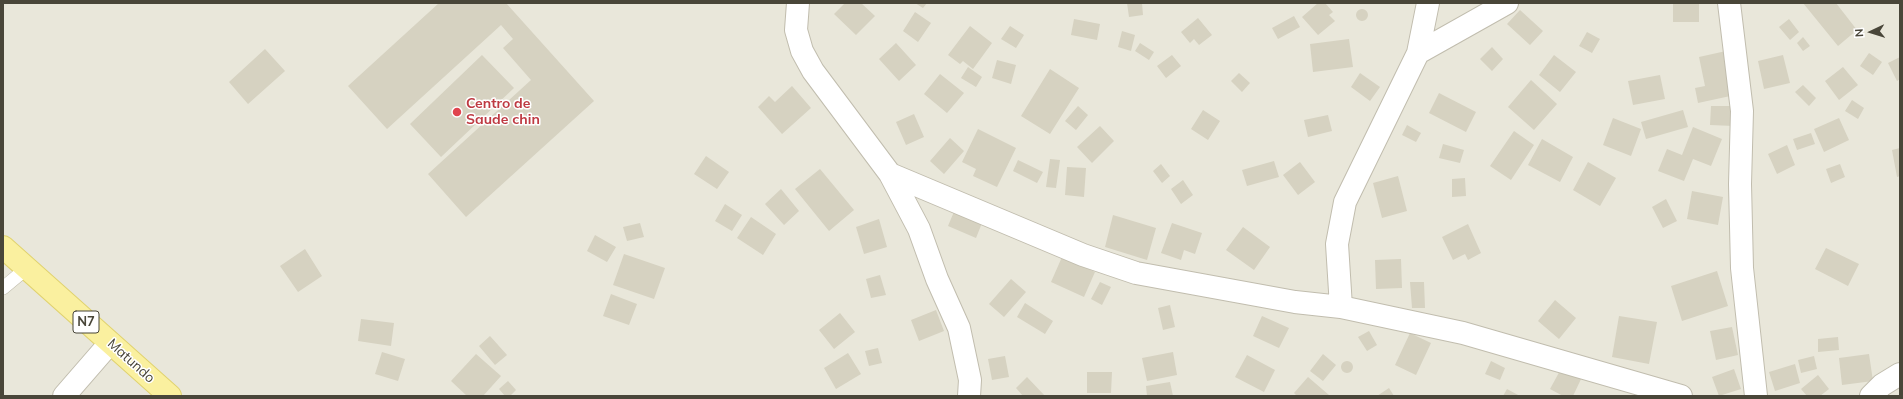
<!DOCTYPE html>
<style>
body{margin:0}
#map{position:relative;width:1903px;height:399px;overflow:hidden;background:#f5f4ec;font-family:Mulish,sans-serif}
canvas{display:block}
.frame{position:absolute;inset:0;border:4px solid #494639;pointer-events:none}
.north{position:absolute;left:1851px;top:12px;width:40px;height:40px;-webkit-text-stroke:3px #fff;paint-order:stroke;rotate:266deg;font-size:11px;font-weight:700;line-height:16px;text-align:center;color:#494639}
.north::after{content:'';display:block;margin:auto;width:14px;height:18px;background:#494639;clip-path:polygon(50% 0,100% 100%,50% 72%,0 100%)}
</style>
<div id="map">
<canvas width="1903" height="399"></canvas>
<div class="frame"></div>
<div class="north">N</div>
</div>
<script>
const ctx = document.querySelector('canvas').getContext('2d');
ctx.lineJoin = 'round';
function fill(path, color) { ctx.fillStyle = color; ctx.fill(path, 'evenodd'); }
const shape = rows => new Path2D(rows.map(r => 'M' + r).join(''));
function strokePath(path, color, width, dash) { ctx.strokeStyle = color; ctx.lineWidth = width; ctx.lineCap = dash ? 'butt' : 'round'; ctx.setLineDash(dash || []); ctx.stroke(path); }
function label(font, color, halo, rows, align = 'center') {
  ctx.font = font + ' Mulish,sans-serif'; ctx.lineWidth = 3; ctx.setLineDash([]); ctx.textBaseline = 'middle'; ctx.strokeStyle = halo; ctx.fillStyle = color; for (const [text, x, y, turn = 0] of rows) {
    ctx.save(); ctx.translate(x, y); ctx.rotate((+turn || 0) * Math.PI / 180); ctx.textAlign = isNaN(turn) ? turn : align; if (halo) ctx.strokeText(text, 0, 0); ctx.fillText(text, 0, 0); ctx.restore();
  }
}
const residential = shape([
 [3,3,1900,3,1900,396,3,396]
]);
const building = shape([
 [439,3,506,3,594,101,466,217,428,174,531,80,503,48,513,39,501,25,387,129,348,86],
 [845,3,861,3,875,16,856,35,834,14],
 [915,3,927,3,923,8],
 [1127,3,1142,3,1143,15,1129,17],
 [1318,3,1325,3,1333,12,1329,15,1335,21,1318,35,1302,17],
 [1673,3,1699,3,1699,22,1673,22],
 [1803,3,1836,3,1857,30,1838,46],
 '1356 15a6 6 0 1 1 12 0a6 6 0 1 1-12 0Z',
 [1520,10,1543,31,1530,45,1507,24],
 [915,12,931,23,918,42,903,31],
 [1294,16,1300,27,1278,39,1272,28],
 [1198,18,1212,35,1199,45,1194,39,1190,43,1181,32],
 [1074,19,1100,24,1097,40,1071,35],
 [1789,19,1799,32,1790,40,1779,27],
 [970,26,992,43,973,69,963,61,960,64,948,55],
 [1010,26,1024,35,1016,48,1001,39],
 [1122,31,1135,35,1131,51,1118,47],
 [1587,32,1600,39,1592,53,1579,46],
 [1803,37,1810,46,1803,51,1797,43],
 [1349,39,1353,67,1313,72,1310,44],
 [896,43,916,65,899,81,879,59],
 [1140,43,1154,52,1149,60,1135,51],
 [1492,47,1503,59,1492,71,1480,59],
 [265,49,285,71,248,104,229,82],
 [1726,51,1735,95,1698,103,1695,88,1705,86,1699,57],
 [1869,53,1882,62,1873,75,1860,66],
 [482,55,514,88,441,157,410,124],
 [1172,55,1181,66,1166,78,1157,66],
 [1554,55,1576,72,1560,92,1539,75],
 [1783,55,1790,83,1764,89,1758,61],
 [1900,57,1900,79,1897,81,1888,63],
 [997,60,1016,65,1011,84,992,78],
 [968,67,982,77,976,87,961,78],
 [1843,67,1858,85,1839,100,1825,81],
 [1050,69,1079,88,1050,134,1021,116],
 [1239,73,1250,83,1242,92,1231,81],
 [1360,73,1380,87,1370,101,1351,87],
 [940,74,964,93,947,113,924,94],
 [1660,75,1665,99,1633,105,1628,81],
 [1531,80,1557,104,1534,130,1508,107],
 [1803,85,1816,98,1809,106,1795,92],
 [792,86,811,108,782,134,758,107,769,96,775,102],
 [1439,93,1476,112,1466,132,1429,113],
 [1852,100,1864,108,1858,119,1845,111],
 [1078,106,1088,115,1076,130,1065,121],
 [1711,106,1734,106,1734,126,1710,125],
 [1203,110,1220,121,1208,140,1191,129],
 [1683,110,1688,127,1646,139,1641,122],
 [914,114,924,137,906,145,896,122],
 [1328,115,1332,131,1308,137,1304,120],
 [1613,118,1641,129,1631,156,1603,145],
 [1839,118,1849,140,1824,152,1814,129],
 [1407,125,1421,133,1416,142,1402,135],
 [1100,126,1114,141,1092,163,1077,147],
 [1693,127,1722,139,1711,166,1693,159,1684,181,1658,171,1667,149,1682,155],
 [978,129,1016,148,997,187,973,176,976,169,962,162],
 [1514,131,1534,145,1511,180,1490,166],
 [1811,133,1815,144,1797,150,1793,139],
 [950,138,964,151,944,174,930,161],
 [1542,139,1573,157,1560,182,1528,165],
 [1443,144,1464,150,1460,163,1439,158],
 [1787,145,1795,165,1777,174,1768,154],
 [1900,148,1900,176,1897,177,1892,150],
 [706,156,729,172,717,189,694,174],
 [1050,159,1060,160,1056,188,1046,187],
 [1018,160,1043,172,1037,183,1013,171],
 [1274,161,1279,177,1247,186,1242,170],
 [1300,162,1315,182,1298,195,1283,175],
 [1588,162,1616,178,1600,206,1573,190],
 [1161,164,1170,176,1162,183,1153,171],
 [1840,164,1845,177,1831,183,1826,169],
 [1067,167,1086,168,1084,197,1065,195],
 [820,169,854,210,829,231,795,189],
 [1398,176,1407,211,1382,218,1373,183],
 [1465,178,1466,196,1452,197,1452,179],
 [1183,180,1193,195,1181,204,1171,189],
 [781,189,799,211,784,225,765,204],
 [1692,191,1723,197,1718,225,1687,219],
 [1666,199,1677,221,1663,228,1652,207],
 [725,204,742,215,732,231,715,221],
 [956,207,984,218,976,238,948,226],
 [1113,215,1156,228,1147,260,1105,247],
 [751,217,776,234,763,255,737,238],
 [879,219,887,247,864,254,856,227],
 [640,223,644,237,627,241,623,227],
 [1172,223,1202,233,1195,254,1184,250,1181,260,1161,253],
 [1468,224,1481,253,1468,260,1465,254,1453,260,1442,237],
 [1243,227,1270,247,1254,270,1226,250],
 [595,235,616,247,607,262,587,251],
 [1826,248,1859,264,1848,286,1815,269],
 [305,249,322,276,298,292,280,266],
 [624,254,665,268,654,299,613,285],
 [1062,257,1095,272,1084,297,1051,282],
 [1401,259,1402,288,1376,289,1375,260],
 [1717,271,1728,306,1682,321,1671,286],
 [880,275,886,295,871,298,866,279],
 [1011,279,1026,292,1004,317,989,304],
 [1100,282,1111,287,1102,305,1091,299],
 [1410,282,1424,282,1425,308,1412,308],
 [611,294,637,304,629,325,603,316],
 [1555,300,1576,318,1559,339,1538,321],
 [1025,303,1053,321,1045,334,1017,317],
 [1170,305,1175,327,1163,330,1158,308],
 [936,310,944,331,919,341,911,320],
 [840,313,855,332,834,349,819,330],
 [1262,316,1289,328,1279,348,1253,336],
 [1619,316,1657,322,1649,364,1612,357],
 [361,319,394,323,391,346,358,341],
 [1732,327,1738,355,1716,360,1710,331],
 [1369,331,1377,345,1367,351,1358,337],
 [1410,333,1431,343,1416,375,1395,365],
 [490,336,507,355,495,365,479,346],
 [1838,337,1839,350,1818,352,1818,339],
 [878,348,882,363,869,366,865,351],
 [382,352,405,359,398,381,375,374],
 [1173,352,1177,375,1147,381,1142,358],
 [848,353,861,374,836,389,824,368],
 [476,354,501,376,483,396,467,396,451,381],
 [1323,354,1336,365,1323,381,1310,371],
 [1869,354,1873,381,1842,385,1839,358],
 [1247,355,1275,370,1264,392,1235,377],
 [1005,356,1009,377,992,380,988,359],
 [1814,356,1817,369,1801,373,1798,360],
 [1491,361,1505,368,1500,380,1485,374],
 '1341 367a6 6 0 1 1 12 0a6 6 0 1 1-12 0Z',
 [1795,364,1800,383,1775,391,1769,372],
 [1562,367,1582,377,1573,396,1563,396,1550,389],
 [1734,369,1741,389,1719,396,1712,377],
 [1087,372,1112,372,1111,393,1087,393],
 [1818,375,1829,389,1820,396,1807,396,1801,389],
 [1027,377,1045,396,1023,396,1016,388],
 [1308,377,1329,395,1328,396,1297,396,1294,393],
 [508,381,516,390,510,396,505,396,499,389],
 [1170,382,1173,396,1147,396,1146,386],
 [1389,388,1394,396,1377,396],
 [1507,389,1520,396,1503,396]
]);
const service = shape([
 [3,288,27,268]
]);
const minor = shape([
 [798,3,796,30,802,51,813,71,890,174,1083,255,1136,273,1295,302,1341,307,1463,333,1681,396],
 [1729,3,1742,111,1740,184,1742,268,1756,396],
 [1418,53,1507,3],
 [890,174,919,229,937,279,959,328,970,380,969,396],
 [1341,307,1337,244,1345,202,1418,53,1428,3],
 [64,396,110,343],
 [1871,396,1882,385,1900,374]
]);
const primary = shape([
 [3,247,170,396]
]);
const markers = [
 [457,112,5,"#e0444e"]
];
const shields = [
 [86,322,26]
];
const shieldNames = [
 ["N7",86,322]
];
const healthNames = [
 ["Centro de",466,104],
 ["Saude chin",466,120]
];
const streetNames = [
 ["Matundo",131,361,42]
];
fill(residential, '#e9e7da');
fill(building, '#d6d2c1');
strokePath(service, '#c1bdae', 14);
strokePath(minor, '#c1bdae', 24);
strokePath(primary, '#e0d26f', 24);
strokePath(service, '#fff', 13);
strokePath(minor, '#fff', 22);
strokePath(primary, '#faf09f', 22);
for (const [x, y, r, color] of markers) { const dot = new Path2D(); dot.arc(x, y, r, 0, 2 * Math.PI); ctx.fillStyle = color; ctx.fill(dot); strokePath(dot, '#fff', 1.5); }
for (const [x, y, w] of shields) { const box = new Path2D(); box.roundRect(x - w / 2, y - 11, w, 22, 3); ctx.fillStyle = '#fff'; ctx.fill(box); strokePath(box, '#494639', 1); }
label('bold 13px', '#494639', null, shieldNames);
label('bold 14px', '#be3a42', '#fff', healthNames, 'left');
label('14px', '#494639', '#fff', streetNames);
</script>
